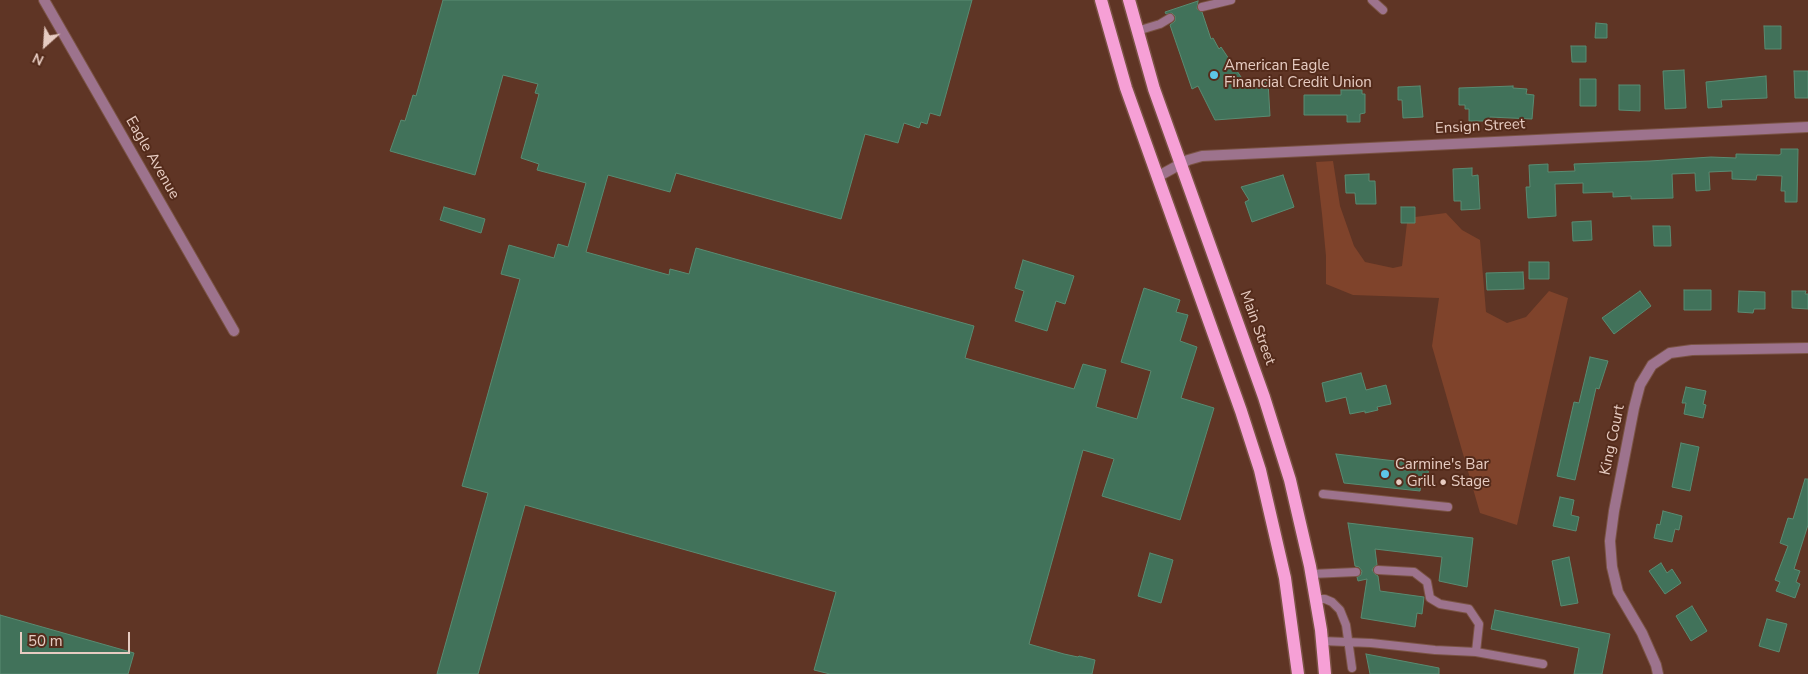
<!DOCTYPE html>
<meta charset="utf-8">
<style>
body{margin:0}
#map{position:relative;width:1808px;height:674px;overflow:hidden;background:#5f3525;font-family:"Nunito Sans",sans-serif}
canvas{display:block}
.north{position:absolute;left:20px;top:20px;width:50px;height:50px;-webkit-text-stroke:4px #542b1b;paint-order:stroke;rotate:206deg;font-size:14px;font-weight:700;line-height:20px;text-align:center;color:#e7ccc2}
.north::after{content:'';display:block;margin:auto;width:18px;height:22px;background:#e7ccc2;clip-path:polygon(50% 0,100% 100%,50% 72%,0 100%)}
.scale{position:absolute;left:20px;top:632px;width:110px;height:22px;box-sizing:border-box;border:2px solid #e7ccc2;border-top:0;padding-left:6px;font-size:15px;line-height:18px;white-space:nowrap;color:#e7ccc2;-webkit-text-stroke:4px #542b1b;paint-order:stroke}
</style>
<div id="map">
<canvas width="1808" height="674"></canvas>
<div class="north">N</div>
<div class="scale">50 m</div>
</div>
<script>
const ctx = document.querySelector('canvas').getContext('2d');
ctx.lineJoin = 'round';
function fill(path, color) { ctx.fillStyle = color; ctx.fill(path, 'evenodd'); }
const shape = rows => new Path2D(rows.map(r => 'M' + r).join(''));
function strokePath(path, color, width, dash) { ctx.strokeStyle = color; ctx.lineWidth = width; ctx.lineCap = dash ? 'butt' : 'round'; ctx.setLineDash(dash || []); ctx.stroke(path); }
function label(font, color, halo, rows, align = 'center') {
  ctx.font = font + ' "Nunito Sans",sans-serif'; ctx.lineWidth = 4; ctx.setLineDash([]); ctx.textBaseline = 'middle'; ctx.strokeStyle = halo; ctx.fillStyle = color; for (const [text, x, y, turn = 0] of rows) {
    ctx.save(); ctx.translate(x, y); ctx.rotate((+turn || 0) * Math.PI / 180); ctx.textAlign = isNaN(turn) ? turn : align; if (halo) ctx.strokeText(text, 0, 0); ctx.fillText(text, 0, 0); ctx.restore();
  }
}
const green = shape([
 [1333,161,1340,206,1354,246,1365,262,1393,268,1402,266,1407,223,1415,222,1415,217,1446,213,1462,230,1480,240,1486,312,1507,323,1526,317,1549,291,1568,298,1517,525,1480,513,1432,346,1439,298,1353,295,1326,284,1326,256,1322,214,1316,162]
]);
const building = shape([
 [443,0,972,0,940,116,930,113,927,124,921,122,919,128,904,123,898,143,865,134,841,219,676,173,670,192,608,175,586,252,669,275,670,269,689,274,696,248,974,326,965,358,1074,389,1083,364,1106,370,1096,407,1137,419,1151,371,1121,362,1144,288,1180,300,1176,312,1188,315,1180,341,1197,347,1181,398,1214,408,1180,520,1102,496,1114,459,1083,450,1029,644,1064,654,1078,657,1079,656,1095,660,1092,674,830,674,814,670,836,592,525,505,478,674,437,674,488,493,462,486,520,279,501,274,509,245,554,258,558,244,568,247,586,183,537,170,539,164,521,158,539,94,535,93,538,84,503,75,475,175,390,151,401,120,405,121,413,95,416,96,443,0],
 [1198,1,1197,9,1202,12,1211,39,1213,38,1219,49,1221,47,1245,83,1268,82,1270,116,1215,120,1198,86,1192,89,1170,25,1175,21,1175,16,1172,13,1166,14,1165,12,1198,1],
 [1596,23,1607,24,1607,38,1595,38,1596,23],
 [1764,26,1781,26,1781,49,1765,49,1764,26],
 [1571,46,1586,46,1586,62,1572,62,1571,46],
 [1684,70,1686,108,1665,109,1663,71,1684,70],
 [1794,71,1808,71,1808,98,1795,98,1794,71],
 [1766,76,1767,98,1721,100,1722,107,1708,108,1706,82,1766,76],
 [1580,79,1596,79,1596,106,1580,106,1580,79],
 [1619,85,1640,85,1640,111,1619,110,1619,85],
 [1420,86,1423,117,1403,118,1402,100,1398,100,1398,87,1420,86],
 [1513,86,1513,88,1527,89,1526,94,1534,95,1532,119,1490,117,1490,121,1469,121,1469,109,1465,109,1465,105,1459,105,1459,88,1513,86],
 [1341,90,1362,90,1362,94,1365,94,1365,113,1360,114,1360,122,1347,122,1347,115,1304,115,1304,95,1341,95,1341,90],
 [1781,149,1798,149,1797,202,1785,202,1785,191,1781,191,1782,176,1757,175,1756,180,1732,179,1732,171,1709,172,1710,190,1696,191,1695,173,1672,174,1673,198,1631,199,1631,196,1613,197,1613,192,1583,193,1583,183,1555,184,1556,216,1528,218,1526,187,1530,187,1529,165,1548,164,1548,172,1575,171,1574,164,1650,161,1711,157,1736,158,1736,154,1779,155,1781,154,1781,149],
 [1472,168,1472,176,1478,175,1480,209,1461,210,1461,201,1454,201,1453,169,1472,168],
 [1369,174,1369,181,1375,181,1376,204,1356,204,1355,193,1346,193,1345,175,1369,174],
 [1283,175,1294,207,1252,222,1245,202,1249,200,1241,187,1283,175],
 [444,207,485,219,481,233,440,220,444,207],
 [1401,207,1415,207,1415,223,1401,223,1401,207],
 [1591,221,1592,240,1573,241,1572,222,1591,221],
 [1653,226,1670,226,1671,246,1654,246,1653,226],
 [1023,260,1074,276,1065,304,1056,301,1047,331,1015,321,1024,291,1015,288,1023,260],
 [1529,262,1549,262,1549,279,1529,279,1529,262],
 [1523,272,1524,289,1487,290,1486,273,1523,272],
 [1684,290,1711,290,1711,310,1684,310,1684,290],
 [1640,291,1651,306,1614,334,1602,318,1640,291],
 [1739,291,1765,292,1765,309,1754,309,1753,313,1738,312,1739,291],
 [1792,291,1806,291,1805,294,1808,294,1808,309,1792,308,1792,291],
 [1590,357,1608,361,1599,389,1596,388,1575,480,1557,476,1574,402,1579,403,1590,357],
 [1361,373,1366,390,1386,385,1391,404,1377,407,1378,410,1365,413,1365,411,1350,414,1346,397,1326,402,1322,383,1361,373],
 [1686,387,1706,391,1703,404,1706,405,1703,418,1684,414,1686,403,1682,403,1686,387],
 [1681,443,1699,447,1690,491,1672,487,1681,443],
 [1336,454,1429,465,1427,483,1421,483,1420,491,1344,483,1336,454],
 [1805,479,1808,479,1808,525,1794,569,1800,571,1796,582,1800,584,1795,598,1776,591,1780,582,1775,580,1788,546,1780,543,1788,518,1793,519,1805,479],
 [1560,497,1574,500,1571,515,1579,517,1576,531,1553,526,1560,497],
 [1663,511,1682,516,1679,530,1675,529,1672,542,1654,538,1657,524,1660,525,1663,511],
 [1348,523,1473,538,1467,587,1439,581,1442,557,1375,549,1377,565,1374,567,1372,570,1375,574,1378,576,1380,591,1424,597,1422,614,1417,613,1415,627,1361,618,1367,579,1358,581,1357,577,1361,575,1362,571,1359,567,1355,566,1348,523],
 [1150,553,1173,560,1161,603,1138,596,1150,553],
 [1569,557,1578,603,1561,606,1552,561,1569,557],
 [1661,563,1667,573,1672,569,1681,583,1665,594,1649,571,1661,563],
 [1692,606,1707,631,1691,641,1676,616,1692,606],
 [1495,610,1610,634,1602,674,1574,674,1579,648,1491,629,1495,610],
 [0,615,134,653,128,674,0,674,0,615],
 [1767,619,1787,624,1779,652,1759,646,1767,619],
 [1366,654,1439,668,1439,674,1370,674,1366,654]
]);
const service = shape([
 [1372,0,1383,10],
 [1202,7,1231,0],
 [1137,31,1160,24,1170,18],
 [1323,494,1448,507],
 [1311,574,1356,572],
 [1316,599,1325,599,1332,602,1340,610,1346,625,1352,668],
 [1322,641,1371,643,1435,650,1476,652,1479,624,1469,609,1440,604,1430,598,1427,582,1414,572,1378,570],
 [1476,652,1543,664]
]);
const minor = shape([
 [44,0,234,331],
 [1157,177,1188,160,1202,156,1808,127],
 [1658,674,1656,665,1642,633,1618,592,1612,567,1610,541,1614,511,1634,408,1640,385,1652,365,1670,353,1692,350,1808,348]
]);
const primary = shape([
 [1101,0,1126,88,1241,411,1260,470,1285,578,1298,674],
 [1129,0,1154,89,1264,397,1290,480,1310,566,1321,630,1325,674]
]);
const markers = [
 [1214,75,5,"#5dc7e8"],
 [1385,474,5,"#5dc7e8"]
];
const poiNames = [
 ["American Eagle",1224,66],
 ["Financial Credit Union",1224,83],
 ["Carmine's Bar",1395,465],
 ["• Grill • Stage",1395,482]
];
const streetNames = [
 ["Ensign Street",1480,127,-3],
 ["Eagle Avenue",152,158,60],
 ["Main Street",1257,328,70],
 ["King Court",1613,440,-78]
];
fill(green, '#7f432b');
fill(building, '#41725a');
strokePath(building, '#5a8b72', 1);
strokePath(service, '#7a5344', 10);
strokePath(minor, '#7a5344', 12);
strokePath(primary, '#7a5344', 15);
strokePath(service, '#9d738d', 8);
strokePath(minor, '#9d738d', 10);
strokePath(primary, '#f6a0d6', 12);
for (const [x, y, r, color] of markers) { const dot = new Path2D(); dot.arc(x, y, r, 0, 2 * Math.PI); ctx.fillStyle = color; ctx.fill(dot); strokePath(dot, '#542b1b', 2); }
label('15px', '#e7ccc2', '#542b1b', poiNames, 'left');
label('15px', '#e7ccc2', '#542b1b', streetNames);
</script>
